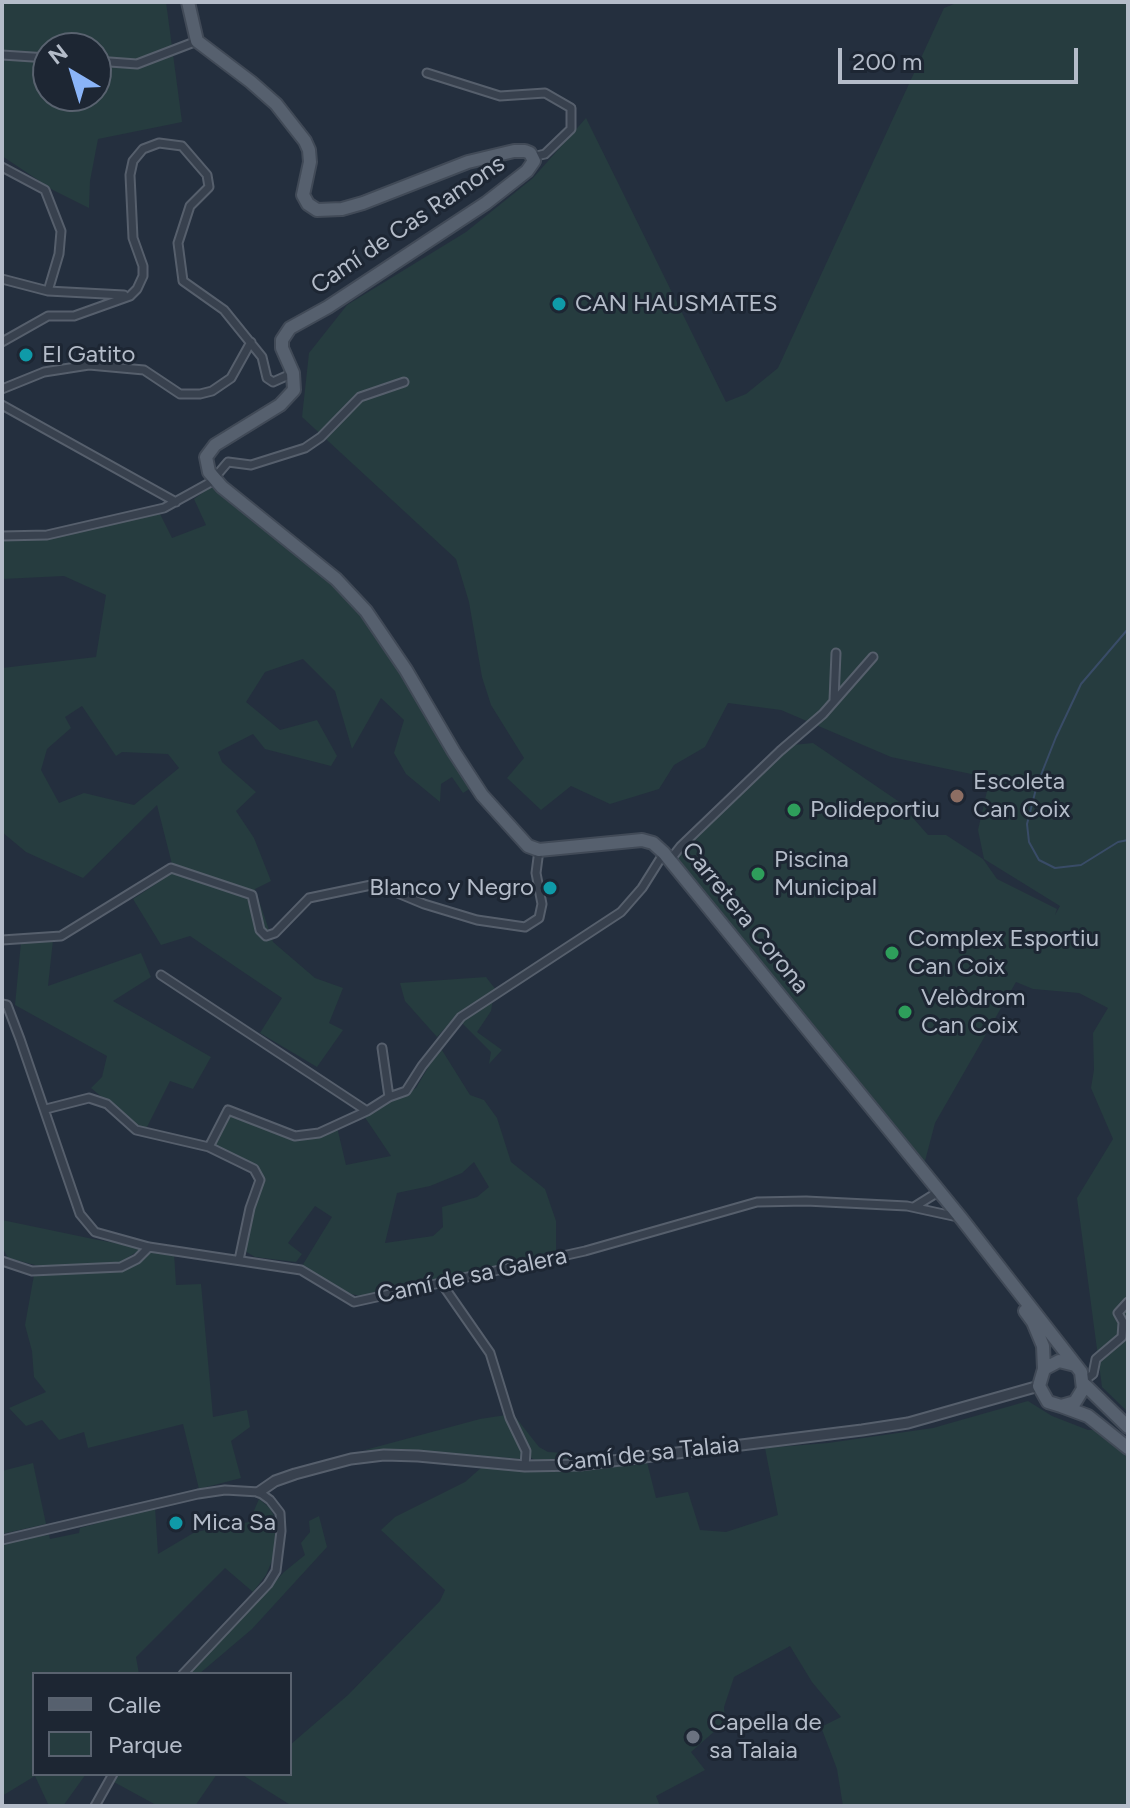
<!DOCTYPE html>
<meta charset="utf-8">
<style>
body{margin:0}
#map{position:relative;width:1130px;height:1808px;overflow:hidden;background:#242f3e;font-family:Figtree,sans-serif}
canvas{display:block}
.frame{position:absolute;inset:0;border:4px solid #b4bcc9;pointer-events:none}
.legend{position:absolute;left:32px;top:1672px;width:260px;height:104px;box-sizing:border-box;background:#1d2633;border:2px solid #59626f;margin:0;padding:10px 14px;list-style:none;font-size:24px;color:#b4bcc9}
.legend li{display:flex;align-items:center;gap:16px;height:40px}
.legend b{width:40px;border:2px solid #59626f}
.north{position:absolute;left:32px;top:32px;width:80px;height:80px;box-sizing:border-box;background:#1d2633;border:2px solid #59626f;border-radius:50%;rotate:322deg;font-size:22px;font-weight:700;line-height:32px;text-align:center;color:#b4bcc9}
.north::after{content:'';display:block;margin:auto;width:28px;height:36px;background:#8ab4f8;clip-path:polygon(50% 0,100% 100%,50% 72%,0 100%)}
.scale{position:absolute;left:838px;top:48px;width:240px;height:36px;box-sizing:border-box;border:4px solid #b4bcc9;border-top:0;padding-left:10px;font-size:24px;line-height:28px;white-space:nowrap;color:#b4bcc9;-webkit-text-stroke:6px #1d2633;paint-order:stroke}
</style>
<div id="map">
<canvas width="1130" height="1808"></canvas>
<div class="frame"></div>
<ul class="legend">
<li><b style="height:10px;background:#56606e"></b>Calle</li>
<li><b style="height:22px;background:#263c3f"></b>Parque</li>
</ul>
<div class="north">N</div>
<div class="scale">200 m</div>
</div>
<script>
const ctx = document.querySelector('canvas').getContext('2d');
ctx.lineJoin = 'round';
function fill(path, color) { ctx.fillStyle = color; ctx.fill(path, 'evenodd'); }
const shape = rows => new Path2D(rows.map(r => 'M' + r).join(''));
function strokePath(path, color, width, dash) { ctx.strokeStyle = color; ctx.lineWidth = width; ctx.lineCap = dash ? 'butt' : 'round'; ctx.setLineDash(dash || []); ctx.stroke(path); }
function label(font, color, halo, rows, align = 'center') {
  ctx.font = font + ' Figtree,sans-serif'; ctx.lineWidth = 6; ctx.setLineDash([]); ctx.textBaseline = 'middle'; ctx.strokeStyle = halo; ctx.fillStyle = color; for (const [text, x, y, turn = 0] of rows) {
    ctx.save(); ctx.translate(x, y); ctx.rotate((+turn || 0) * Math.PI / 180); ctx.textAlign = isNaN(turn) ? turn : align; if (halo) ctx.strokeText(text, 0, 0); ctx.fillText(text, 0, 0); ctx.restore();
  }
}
const green = shape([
 [2,2,166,2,182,122,98,139,90,181,89,208,53,190,2,156],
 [48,48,96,48,96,96,48,96],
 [959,2,1128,2,1128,1412,1102,1387,1077,1198,1113,1139,1091,1088,1094,1070,1093,1033,1108,1008,1079,993,1033,989,1016,982,935,1123,925,1161,908,1145,679,862,679,854,793,745,813,743,898,801,928,835,946,835,983,859,997,879,1057,909,1055,915,1060,906,984,859,978,830,990,778,891,757,781,710,728,703,705,747,674,765,659,789,610,804,571,786,541,810,507,778,524,758,491,705,482,677,469,602,456,559,302,417,309,353,347,305,466,232,533,178,586,118,726,402,746,394,778,368,944,8],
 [213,485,333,581,362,612,403,671,471,788,463,793,452,777,441,784,440,802,406,774,394,753,404,720,381,698,352,749,335,691,303,659,265,672,246,702,280,730,317,720,337,756,331,766,265,749,253,734,218,752,222,762,256,792,236,811,254,838,271,881,255,889,273,942,315,978,343,988,329,1023,343,1030,317,1067,260,1033,282,998,190,936,161,945,133,899,174,872,157,805,83,878,26,852,2,832,2,668,96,657,106,595,64,576,2,579,2,540,40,540,160,514,172,538,206,525,194,499],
 [82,706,116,756,122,752,168,754,179,768,134,805,84,793,59,803,41,770,47,749,71,728,65,717],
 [53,940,48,986,141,953,151,977,113,1001,211,1057,193,1089,170,1081,146,1129,139,1128,91,1088,102,1077,107,1056,15,1005,21,942],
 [486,977,496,990,456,1016,437,1037,405,1001,400,983],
 [493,999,491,1011,477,1032,502,1050,489,1064,491,1052,460,1021],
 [440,1047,470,1095,484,1100,497,1118,511,1162,545,1189,556,1221,556,1254,364,1297,347,1293,302,1266,332,1217,315,1206,288,1243,302,1254,296,1262,255,1257,245,1251,252,1210,262,1179,256,1168,215,1146,214,1140,227,1117,231,1115,290,1139,310,1138,337,1127,346,1165,391,1156,364,1116,416,1088],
 [474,1162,489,1187,477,1197,442,1207,443,1227,433,1236,385,1243,397,1193,430,1186,462,1173],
 [2,1220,93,1239,142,1248,120,1263,39,1266,8,1258,2,1247],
 [151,1249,174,1253,176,1285,201,1284,213,1417,247,1410,250,1427,231,1441,241,1478,199,1489,183,1424,88,1448,84,1432,59,1440,42,1420,26,1426,9,1408,46,1392,34,1377,32,1351,25,1325,34,1275,119,1271,135,1265],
 [1028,1401,1052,1416,1088,1430,1107,1430,1128,1450,1128,1806,843,1806,837,1769,821,1727,841,1717,812,1682,790,1646,734,1677,724,1707,725,1722,691,1752,705,1770,656,1796,660,1806,292,1806,241,1774,290,1774,290,1745,348,1695,440,1601,445,1590,381,1530,395,1517,465,1482,482,1467,562,1472,647,1462,656,1498,688,1492,700,1530,726,1532,778,1515,765,1448,828,1443,933,1428],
 [513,1414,539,1447,548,1452,593,1455,578,1459,535,1460,530,1457],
 [506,1415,523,1451,522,1459,396,1449,365,1450,480,1419],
 [33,1463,46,1524,2,1534,2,1471],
 [259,1499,270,1508,276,1520,274,1556,266,1575,253,1592,225,1568,136,1657,139,1674,34,1674,34,1774,86,1774,63,1806,49,1806,35,1776,2,1796,2,1545,24,1538,49,1535,50,1539,79,1533,80,1528,155,1507,158,1554,195,1532,249,1522],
 [319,1516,327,1547,252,1629,199,1674,187,1674,284,1572,305,1555,301,1543,310,1532,309,1521],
 [116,1774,217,1774,195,1806,158,1806,112,1781]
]);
const stream = shape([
 [1128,629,1081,684,1056,737,1037,785,1027,824,1029,842,1039,860,1055,868,1081,865,1118,842,1128,840]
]);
const minor = shape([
 [2,55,48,58],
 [96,61,137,64,197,41],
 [427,73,500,96,545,93,571,108,571,129,545,154,532,157],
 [2,167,45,190,61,231,59,254,48,291],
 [2,279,48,291,124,295],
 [2,342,48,316,74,316,130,296,137,289,143,276,143,266,133,238,130,175,133,161,143,149,159,143,182,146,207,175,209,187,190,206,178,243,183,281,224,310,262,357,267,378,273,382,293,373],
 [2,389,44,372,89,365,144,370,180,394,200,394,212,391,231,378,251,342],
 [2,405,176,502],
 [2,536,47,535,164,508,211,482,228,462,251,465,305,448,321,437,360,397,404,382],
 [834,700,836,653],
 [670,860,681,846,780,751,823,714,873,657],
 [2,940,61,936,171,868,252,895,260,930,266,936,275,933,309,898,376,884,424,904,477,920,525,927,539,918,542,904,536,873,539,850],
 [161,975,367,1111],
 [2,1004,7,1005,20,1039,80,1214,95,1232,149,1247,301,1270,354,1302,585,1251,757,1202,806,1201,907,1206,953,1216],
 [382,1048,389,1097],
 [46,1109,89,1098,107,1104,136,1130,209,1147,254,1169,260,1180,250,1208,239,1260],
 [209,1147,228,1110,295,1136,319,1133,367,1111,389,1097,406,1091,422,1066,461,1017,621,912,642,888,664,853],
 [914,1207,938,1192],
 [2,1261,32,1271,121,1267,137,1259,149,1247],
 [442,1284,490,1353,510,1418,526,1451,525,1466],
 [1084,1381,1093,1374,1096,1359,1122,1337,1123,1322,1118,1313,1128,1302],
 [2,1540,198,1494,225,1490,259,1492,270,1500,280,1513,281,1531,276,1571,268,1584,183,1674],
 [95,1806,113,1774]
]);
const tertiary = shape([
 [259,1492,275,1481,295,1474,351,1459,384,1455,418,1456,525,1466,580,1465,862,1430,908,1423,1039,1386]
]);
const primary = shape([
 [188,2,197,41,251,82,276,104,305,141,309,150,310,162,303,195,308,204,317,210,342,209,363,203,468,162,514,151,525,151,530,153,534,161,527,171,486,203,328,307,290,328,282,340,282,348,293,373,294,390,280,405,215,445,206,457,209,472,222,487,336,579,366,611,406,670,454,752,482,795,528,846,539,850,642,840,653,843,664,853,961,1218,1081,1372,1083,1389,1075,1402,1061,1406,1048,1402,1039,1386,1044,1369,1059,1361,1075,1365],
 [1025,1311,1033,1322,1043,1346,1044,1369],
 [1084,1384,1128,1427],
 [1061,1406,1088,1416,1128,1448]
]);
const markers = [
 [559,304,8,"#0f9aa8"],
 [26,355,8,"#0f9aa8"],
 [957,796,8,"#8d6e63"],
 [794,810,8,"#2e9e5b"],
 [758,874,8,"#2e9e5b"],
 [550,888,8,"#0f9aa8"],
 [892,953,8,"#2e9e5b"],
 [905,1012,8,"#2e9e5b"],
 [176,1523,8,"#0f9aa8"],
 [693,1737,8,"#6b7280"]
];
const streetNames = [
 ["Camí de Cas Ramons",408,225,-34],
 ["Carretera Corona",745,918,51],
 ["Camí de sa Galera",472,1276,-12],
 ["Camí de sa Talaia",648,1454,-6]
];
const poiNames = [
 ["CAN HAUSMATES",575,304],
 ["El Gatito",42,355],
 ["Escoleta",973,782],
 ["Can Coix",973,810],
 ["Polideportiu",810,810],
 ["Piscina",774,860],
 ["Municipal",774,888],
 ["Blanco y Negro",534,888,"right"],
 ["Complex Esportiu",908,939],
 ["Can Coix",908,967],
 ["Velòdrom",921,998],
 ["Can Coix",921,1026],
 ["Mica Sa",192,1523],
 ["Capella de",709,1723],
 ["sa Talaia",709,1751]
];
fill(green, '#263c3f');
strokePath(stream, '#394c67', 2);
strokePath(minor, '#565f6c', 11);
strokePath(tertiary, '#565f6c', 13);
strokePath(primary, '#414a57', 16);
strokePath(minor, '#38414e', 7);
strokePath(tertiary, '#38414e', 9);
strokePath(primary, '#56606e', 12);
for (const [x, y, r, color] of markers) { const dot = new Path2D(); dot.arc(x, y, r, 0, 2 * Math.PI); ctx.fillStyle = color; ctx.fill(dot); strokePath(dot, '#1d2633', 3); }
label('24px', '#b4bcc9', '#1d2633', streetNames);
label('24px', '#b4bcc9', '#1d2633', poiNames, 'left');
</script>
